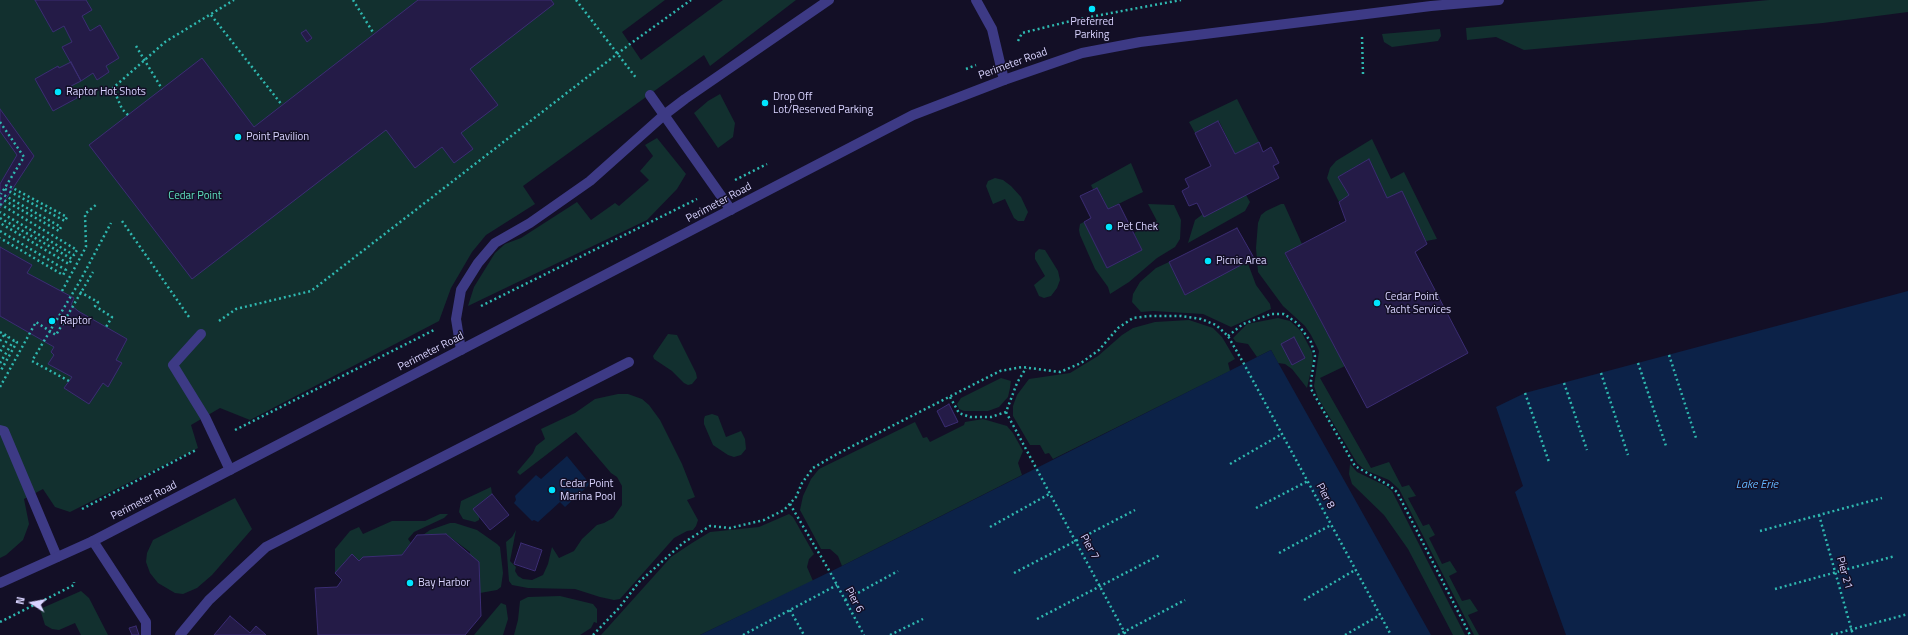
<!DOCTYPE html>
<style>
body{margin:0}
#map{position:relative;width:1908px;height:635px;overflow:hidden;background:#130f26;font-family:"Titillium Web",sans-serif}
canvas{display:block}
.north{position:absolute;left:12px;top:583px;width:40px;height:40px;-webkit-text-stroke:3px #130f26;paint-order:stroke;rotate:281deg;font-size:11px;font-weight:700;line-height:16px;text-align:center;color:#d9d4ff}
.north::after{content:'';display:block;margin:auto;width:14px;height:18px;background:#d9d4ff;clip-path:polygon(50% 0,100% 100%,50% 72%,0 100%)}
</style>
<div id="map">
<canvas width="1908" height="635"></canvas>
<div class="north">N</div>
</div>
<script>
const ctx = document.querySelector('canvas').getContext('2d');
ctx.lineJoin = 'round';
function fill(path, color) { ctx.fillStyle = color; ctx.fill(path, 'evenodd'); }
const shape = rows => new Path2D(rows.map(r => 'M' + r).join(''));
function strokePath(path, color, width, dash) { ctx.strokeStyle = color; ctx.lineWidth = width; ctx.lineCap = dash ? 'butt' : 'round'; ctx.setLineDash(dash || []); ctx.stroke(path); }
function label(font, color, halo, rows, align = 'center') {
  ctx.font = font + ' "Titillium Web",sans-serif'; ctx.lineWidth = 3; ctx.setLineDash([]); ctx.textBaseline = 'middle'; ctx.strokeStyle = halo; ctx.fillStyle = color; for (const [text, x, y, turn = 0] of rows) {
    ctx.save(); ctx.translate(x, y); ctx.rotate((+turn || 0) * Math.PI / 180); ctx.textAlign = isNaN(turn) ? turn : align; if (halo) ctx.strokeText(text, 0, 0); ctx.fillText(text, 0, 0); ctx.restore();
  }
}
const green = shape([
 [0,0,665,0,622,32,641,60,723,0,796,0,710,66,704,55,523,186,535,204,486,235,472,252,451,288,439,321,250,420,220,408,191,425,198,448,70,512,55,507,43,489,24,499,29,524,23,540,6,555,0,558],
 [1769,0,1908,0,1908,12,1823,23,1524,50,1496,37,1467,40,1466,28],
 [1440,29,1441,36,1438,41,1392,47,1384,42,1382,34],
 [720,94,735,123,733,137,718,148,694,113,708,101],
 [1237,99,1259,142,1235,154,1219,121,1195,133,1189,122],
 [657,138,686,174,677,189,647,220,468,306,474,287,495,253,505,244,521,238,577,202,591,220,615,203,619,206,649,180,640,171,653,156,645,145],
 [1372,139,1391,179,1404,172,1437,239,1426,241,1402,192,1387,198,1369,159,1338,177,1349,195,1339,202,1327,178,1330,168,1336,161],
 [1131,163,1143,192,1108,209,1097,188,1093,189,1091,185],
 [995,178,1003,180,1011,186,1021,197,1028,212,1024,221,1018,221,1014,218,1005,199,993,204,986,186,988,181],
 [1246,195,1250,202,1245,211,1188,243,1195,220,1203,214],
 [1148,204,1174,205,1181,220,1180,239,1175,247,1157,258,1129,282,1110,294,1108,287,1095,269,1080,235,1079,230,1080,224,1084,222,1107,268,1142,250,1134,233,1157,221],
 [1281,204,1284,204,1302,244,1285,254,1345,366,1320,378,1371,468,1389,462,1402,487,1409,485,1416,496,1408,498,1423,526,1429,524,1435,535,1429,538,1442,564,1450,561,1457,572,1449,576,1462,601,1470,599,1478,611,1468,615,1479,635,1474,635,1399,489,1389,480,1365,470,1357,463,1318,398,1314,386,1319,351,1311,335,1305,326,1283,306,1258,272,1256,248,1258,223,1261,215,1266,211],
 [1039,249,1045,250,1058,271,1060,280,1057,288,1051,296,1044,298,1039,296,1034,285,1045,276,1035,259,1035,253],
 [1247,261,1256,285,1270,304,1271,309,1231,327,1203,314,1153,311,1141,312,1132,302,1133,294,1140,282,1156,268,1169,262,1185,295],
 [1278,318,1290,321,1301,331,1312,352,1313,361,1307,388,1292,369,1285,364,1278,363,1271,350,1257,357,1248,344,1236,342,1233,338,1247,324],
 [1189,320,1213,328,1222,337,1235,359,1228,363,1230,371,1053,459,1049,453,1045,454,1040,445,1030,445,1013,416,1013,406,1017,395,1029,379,1070,373,1098,356,1122,335,1133,328,1155,322],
 [668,334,677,335,696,373,697,378,692,384,688,385,684,383,672,371,654,359,653,356],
 [1001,378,1011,381,1010,388,1008,397,999,407,988,411,964,411,959,409,957,404,961,398],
 [618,394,628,394,642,399,649,405,660,420,682,464,695,497,687,500,698,520,696,526,693,530,687,531,674,538,620,599,614,600,600,597,575,589,528,588,512,585,509,581,506,542,512,537,516,530,510,561,516,567,515,571,518,576,523,579,532,580,543,575,548,564,552,547,559,558,574,551,582,539,597,525,604,523,613,518,622,505,622,486,617,477,611,473,576,432,520,475,517,472,533,453,536,446,545,439,541,429,575,413,595,399],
 [712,414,718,416,726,437,741,431,745,439,746,449,741,455,734,457,728,455,713,445,704,424,704,419,705,416],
 [983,419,1007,426,1013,433,1023,451,1018,463,1022,475,842,566,838,556,830,549,821,549,800,510,803,496,811,479,819,469,915,422,923,438,927,437,930,442,964,425,965,422],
 [1350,464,1357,472,1386,486,1392,491,1465,635,1453,635,1408,549,1384,515,1352,484,1349,474],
 [491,487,492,494,479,517,479,520,475,522,463,519,459,512,461,501],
 [235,498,252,529,212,575,197,588,183,594,175,593,158,583,150,573,146,562,147,553,153,540],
 [440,514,448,514,444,518,414,532,408,539,411,543,402,555,364,557,359,561,352,555,335,573,335,549,350,531,359,527,363,534,392,521,425,521],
 [789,514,793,517,814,554,809,559,807,567,813,581,700,635,601,635,671,557,692,543,710,532,759,527],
 [450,523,455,523,477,530,497,544,500,547,503,573,501,587,497,590,480,593,479,562,470,555,470,552,446,534,423,535,430,530],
 [81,591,89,598,108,635,81,635,75,623,59,630,52,629,45,625,40,609],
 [560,596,593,604,597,609,597,623,594,622,591,628,580,635,514,635,518,620,520,601,528,597],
 [501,603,506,605,508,619,503,635,474,635]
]);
const water = shape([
 [1908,291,1908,635,1566,635,1515,492,1523,486,1496,407,1525,393],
 [1271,350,1431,635,700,635,842,566],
 [567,456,590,484,565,507,560,502,538,522,534,520,532,521,514,503,516,500,515,496,536,475,541,479]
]);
const building = shape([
 [35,0,86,0,92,10,82,16,90,31,100,25,119,58,106,66,109,72,97,80,93,73,81,81,62,47,72,42,64,26,53,32,35,0],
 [418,0,551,0,554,4,470,69,498,105,461,133,473,149,454,163,442,147,415,168,386,130,192,279,89,145,202,58,254,127,418,0],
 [306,30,312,38,307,42,301,33,306,30],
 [71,62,81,81,71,86,77,98,53,111,35,79,58,66,59,68,71,62],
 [0,109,34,156,0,208,0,184,17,155,0,131,0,109],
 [1218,121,1235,154,1259,142,1263,152,1271,147,1279,163,1273,166,1279,178,1204,217,1197,203,1189,206,1182,191,1189,187,1185,179,1211,166,1195,133,1218,121],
 [1369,159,1387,198,1402,191,1427,244,1415,252,1468,353,1367,408,1285,253,1346,221,1339,202,1349,195,1338,177,1369,159],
 [1097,188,1108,209,1119,204,1142,250,1107,268,1084,222,1091,218,1080,196,1097,188],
 [1237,228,1254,258,1185,295,1169,262,1237,228],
 [0,247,32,265,27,273,74,298,71,305,78,311,127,339,116,360,122,363,120,366,108,387,103,383,89,404,64,388,72,377,48,364,54,355,51,352,54,347,0,316,0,247],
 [1294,337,1305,358,1292,365,1281,344,1294,337],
 [949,404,958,422,945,427,937,411,949,404],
 [492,494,509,515,490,530,473,509,492,494],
 [446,534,479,562,481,616,465,635,318,635,315,588,337,587,342,580,335,573,352,554,359,561,363,557,402,555,417,535,446,534],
 [521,543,542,550,535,571,514,564,521,543],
 [230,616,250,633,256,626,266,635,214,635,230,616],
 [136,626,139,635,132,635,129,628,136,626]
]);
const path = shape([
 [353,0,374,34],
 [576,0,637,79],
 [211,15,282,105],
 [1362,37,1363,74],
 [1018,41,1022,33,1079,19,1181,0],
 [136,46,162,89],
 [966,69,976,65],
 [128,115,122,109,113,88,165,42,234,0],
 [0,122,24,157,1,194],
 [735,180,767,164],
 [5,189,65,221,67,217,7,185],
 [0,198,59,231,61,227,2,194],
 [0,204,77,250,74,255,0,212],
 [0,218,72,259,69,264,0,223],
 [122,221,189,317],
 [0,231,66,270,63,275,0,238],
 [62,291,86,247,85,214,97,204],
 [80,292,98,302,95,306,112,317,106,327],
 [481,306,697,199],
 [219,321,236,309,311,291,630,44,691,0],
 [0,332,9,337,0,352],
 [1228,336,1243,324,1271,314,1284,314,1297,323,1311,342,1315,356,1311,381,1311,389,1355,466,1390,486,1397,492,1470,635],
 [0,341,4,335],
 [1669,355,1696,438],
 [0,363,14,340,17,342,0,372],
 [1638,363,1666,446],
 [1601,373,1628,455],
 [69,381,32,361,80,281,111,223],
 [1564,383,1587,450],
 [0,387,36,322,56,335,93,272],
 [1525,393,1549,462],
 [950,397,959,413,970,417,991,417,1006,412,1017,383,1026,368],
 [1006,412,1126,635],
 [235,430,436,329],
 [1230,464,1282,434],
 [790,504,830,572,864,635],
 [1256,508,1308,481],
 [82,509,196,450],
 [1819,515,1853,635],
 [990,527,1051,493],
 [1760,531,1882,498],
 [1279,553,1331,525],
 [1014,573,1135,510],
 [1775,589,1895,556],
 [845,600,898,571],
 [1304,600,1355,570],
 [790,610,804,635],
 [1037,619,1160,555],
 [0,622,74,585,74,582],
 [593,635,619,608,639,582,683,543,710,526,730,528,764,520,784,510,796,497,802,483,813,468,837,454,1000,371,1022,367,1060,372,1081,363,1099,350,1118,328,1133,318,1149,316,1181,316,1201,319,1216,325,1228,336,1244,364,1391,635],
 [743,635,837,585],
 [890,635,923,619],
 [1118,635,1185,600],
 [1345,635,1380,615],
 [1831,635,1908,614]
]);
const service = shape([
 [976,0,992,29,1004,80],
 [650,95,731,210],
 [201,334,173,365,205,417,230,470],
 [461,350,456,319,461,290,478,263,495,243,530,223,590,181,664,115,685,99,829,0],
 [0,430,4,431,57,557],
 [93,541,146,622,146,635],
 [180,635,209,600,266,547,629,362]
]);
const minor = shape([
 [0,583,93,541,913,115,1004,80,1082,53,1140,42,1431,6,1499,0]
]);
const markers = [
 [1092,9,4,"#00e5ff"],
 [58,92,4,"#00e5ff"],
 [765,103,4,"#00e5ff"],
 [238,137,4,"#00e5ff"],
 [1109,227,4,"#00e5ff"],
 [1208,261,4,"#00e5ff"],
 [1377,303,4,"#00e5ff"],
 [52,321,4,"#00e5ff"],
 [552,490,4,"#00e5ff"],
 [410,583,4,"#00e5ff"]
];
const poiNames = [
 ["Preferred",1092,22,"center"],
 ["Parking",1092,35,"center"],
 ["Raptor Hot Shots",66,92],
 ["Drop Off",773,97],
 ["Lot/Reserved Parking",773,110],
 ["Point Pavilion",246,137],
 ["Pet Chek",1117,227],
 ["Picnic Area",1216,261],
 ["Cedar Point",1385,297],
 ["Yacht Services",1385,310],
 ["Raptor",60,321],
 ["Cedar Point",560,484],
 ["Marina Pool",560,497],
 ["Bay Harbor",418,583]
];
const streetNames = [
 ["Perimeter Road",1013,64,-20],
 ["Perimeter Road",719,203,-28],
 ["Perimeter Road",431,352,-27],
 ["Pier 8",1325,496,62],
 ["Perimeter Road",144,501,-27],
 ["Pier 7",1089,547,61],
 ["Pier 21",1844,573,74],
 ["Pier 6",854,600,62]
];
const parkNames = [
 ["Cedar Point",195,196]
];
const waterNames = [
 ["Lake Erie",1757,485]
];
fill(green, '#12302f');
fill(water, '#0c2248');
fill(building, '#241b47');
strokePath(building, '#3b2d73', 1);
strokePath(path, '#2fb8b0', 2.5, [2, 3]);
strokePath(service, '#3d3a85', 10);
strokePath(minor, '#3d3a85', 10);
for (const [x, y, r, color] of markers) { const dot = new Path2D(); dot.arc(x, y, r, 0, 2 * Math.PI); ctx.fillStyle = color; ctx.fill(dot); strokePath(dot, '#130f26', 1.5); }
label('11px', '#d9d4ff', '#130f26', poiNames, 'left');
label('11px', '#d9d4ff', '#130f26', streetNames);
label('11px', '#5fe0c0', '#130f26', parkNames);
label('italic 12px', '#62b6ff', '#130f26', waterNames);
</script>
